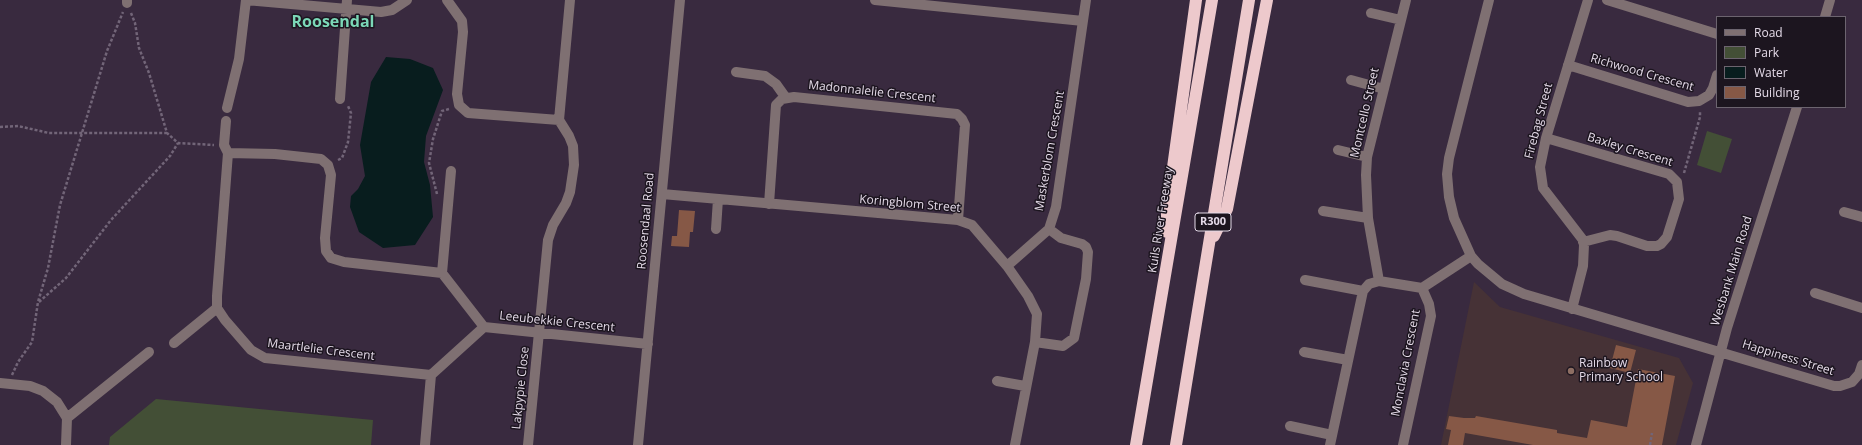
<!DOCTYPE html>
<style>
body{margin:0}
#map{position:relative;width:1862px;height:445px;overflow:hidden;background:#392a3f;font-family:"Open Sans",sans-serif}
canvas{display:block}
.legend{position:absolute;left:1716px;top:16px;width:130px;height:92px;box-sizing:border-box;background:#1c151f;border:1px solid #6c646f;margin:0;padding:5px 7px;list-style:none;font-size:12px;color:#e4dae8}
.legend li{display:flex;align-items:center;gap:8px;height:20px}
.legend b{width:20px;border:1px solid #6c646f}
</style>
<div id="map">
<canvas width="1862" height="445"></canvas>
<ul class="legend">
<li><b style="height:5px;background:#7f7072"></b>Road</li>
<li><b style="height:11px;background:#434f36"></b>Park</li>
<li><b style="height:11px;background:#081d1e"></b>Water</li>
<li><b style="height:11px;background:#865846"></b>Building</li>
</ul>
</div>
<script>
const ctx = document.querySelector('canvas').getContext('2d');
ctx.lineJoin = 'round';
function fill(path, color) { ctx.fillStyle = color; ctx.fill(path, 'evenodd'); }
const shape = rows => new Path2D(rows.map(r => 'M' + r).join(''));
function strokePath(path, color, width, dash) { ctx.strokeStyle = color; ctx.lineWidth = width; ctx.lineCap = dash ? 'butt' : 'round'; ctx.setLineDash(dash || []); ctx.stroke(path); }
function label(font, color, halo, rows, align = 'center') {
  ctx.font = font + ' "Open Sans",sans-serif'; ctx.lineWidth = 3; ctx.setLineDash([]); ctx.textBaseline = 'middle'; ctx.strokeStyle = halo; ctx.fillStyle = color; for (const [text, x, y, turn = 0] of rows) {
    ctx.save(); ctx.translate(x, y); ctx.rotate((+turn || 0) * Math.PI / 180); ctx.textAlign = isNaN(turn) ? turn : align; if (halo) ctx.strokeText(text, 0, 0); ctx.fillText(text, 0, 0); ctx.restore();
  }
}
const education = shape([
 [1474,282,1500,307,1679,358,1693,383,1676,445,1441,445]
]);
const green = shape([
 [1707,131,1732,139,1721,173,1697,165],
 [156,399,373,420,371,445,109,445,110,437]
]);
const water = shape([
 [386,57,410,59,433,68,443,90,426,136,424,162,430,185,433,217,415,245,383,248,359,232,350,207,351,196,358,189,365,176,360,145,371,82]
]);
const building = shape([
 [679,210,695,211,693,232,690,232,689,247,671,246,672,236,677,236],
 [1616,345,1636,350,1630,373,1610,368],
 [1638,369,1675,376,1662,445,1533,445,1465,433,1463,445,1448,445,1451,430,1446,429,1449,416,1464,418,1475,418,1476,416,1557,430,1557,433,1587,438,1591,420,1627,427]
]);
const path = shape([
 [131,13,135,23,139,48,149,73,167,133,178,143,214,145],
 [0,127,18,126,49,133,167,133],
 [338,160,342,158,348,142,351,113,348,106],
 [1684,173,1700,117,1700,111],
 [437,194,429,163,433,139,442,111,449,109],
 [39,302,66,278,111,220,170,156,178,143],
 [12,375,18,362,32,342,38,302,48,268,60,205,107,51,123,12],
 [1650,445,1652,433]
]);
const minor = shape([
 [246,0,381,12,392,10,407,0],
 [447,0,462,21,463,32,457,94,459,105,468,113,559,120],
 [875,0,1083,21],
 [1489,0,1449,158,1447,174,1449,197,1454,218,1471,256,1478,264,1502,284,1524,294,1834,386,1840,386,1852,382,1859,374,1862,365],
 [1607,0,1717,34],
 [127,3,127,0],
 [1371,13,1401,20],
 [1825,17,1830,0],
 [1568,65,1688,102,1699,101,1709,95,1713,88,1717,75],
 [736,72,765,76,776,84,786,98],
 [1351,80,1384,89],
 [340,99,347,0],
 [227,108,239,59,246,0],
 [559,120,570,0],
 [226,121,224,145,228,153,217,296,217,308,225,320,251,350,265,358,431,375],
 [1546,138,1669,174,1677,182,1679,199,1667,237,1661,244,1657,246,1647,246,1617,236,1610,235,1583,242],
 [1338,150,1367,157],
 [228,153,275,154,321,159,328,165,331,175,325,238,326,251,331,258,344,262,442,273,484,327],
 [662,194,958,220,972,225,1007,266,1028,296,1037,314,1035,342,1015,445],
 [769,204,776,105,782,99,794,97,957,114,962,119,965,125,958,220],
 [1323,211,1368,218],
 [1844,212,1862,217],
 [716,229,718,199],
 [1007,266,1049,229,1056,207,1086,0],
 [442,273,451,171],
 [1305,280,1363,291],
 [1379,281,1368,218,1366,175,1367,157,1406,0],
 [1815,293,1862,308],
 [1572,309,1583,266,1584,245,1583,240,1543,188,1540,167,1546,138,1588,0],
 [1035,342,1063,346,1074,338,1086,279,1088,252,1086,247,1082,244,1061,238,1049,229],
 [174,343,217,308],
 [1304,352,1348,360],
 [997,381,1025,386],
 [0,383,30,386,43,391,57,402,67,418,66,445],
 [67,418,149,352],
 [1290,426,1332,435],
 [425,445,431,375,484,327,648,344],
 [528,445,548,240,553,225,566,203,570,192,574,165,573,146,569,136,559,120],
 [638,445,680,0],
 [1330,445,1363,291,1369,284,1379,281,1422,288],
 [1403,445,1431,316,1429,304,1422,288,1471,256],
 [1696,445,1727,328,1797,107]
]);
const highway = shape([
 [1167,232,1167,211,1196,0],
 [1214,236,1227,209,1267,0],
 [1136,445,1212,0],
 [1176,445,1249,0]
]);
const markers = [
 [1571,371,4,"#8d6e63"]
];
const shields = [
 [1213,222,36]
];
const shieldNames = [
 ["R300",1213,222]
];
const streetNames = [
 ["Richwood Crescent",1642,73,16],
 ["Madonnalelie Crescent",872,92,6],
 ["Montcello Street",1365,113,-77],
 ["Firebag Street",1539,121,-75],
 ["Baxley Crescent",1630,150,17],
 ["Maskerblom Crescent",1050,151,-80],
 ["Koringblom Street",910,204,5],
 ["Kuils River Freeway",1161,220,-81],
 ["Roosendaal Road",646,221,-85],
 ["Wesbank Main Road",1732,271,-73],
 ["Leeubekkie Crescent",557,322,6],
 ["Maartlelie Crescent",321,350,7],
 ["Happiness Street",1788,358,17],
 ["Monclavia Crescent",1406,363,-79],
 ["Lakpypie Close",521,388,-84]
];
const poiNames = [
 ["Rainbow",1579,364],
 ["Primary School",1579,378]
];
const districtNames = [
 ["Roosendal",333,22]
];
fill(education, '#463236');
fill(green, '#434f36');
fill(water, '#081d1e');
fill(building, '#865846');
strokePath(path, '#726578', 2.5, [3, 2]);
strokePath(minor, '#7f7072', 10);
strokePath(highway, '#edc9cc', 12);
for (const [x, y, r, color] of markers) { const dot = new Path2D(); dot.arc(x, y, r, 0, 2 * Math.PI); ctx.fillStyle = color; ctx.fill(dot); strokePath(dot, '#1c151f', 1.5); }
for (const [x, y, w] of shields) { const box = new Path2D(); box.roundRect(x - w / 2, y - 9, w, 18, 3); ctx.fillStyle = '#1c151f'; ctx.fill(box); strokePath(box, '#e4dae8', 1); }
label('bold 11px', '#e4dae8', null, shieldNames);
label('12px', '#e4dae8', '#1c151f', streetNames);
label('12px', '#e4dae8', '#1c151f', poiNames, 'left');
label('bold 16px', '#7bd7b7', '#1c151f', districtNames);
</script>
